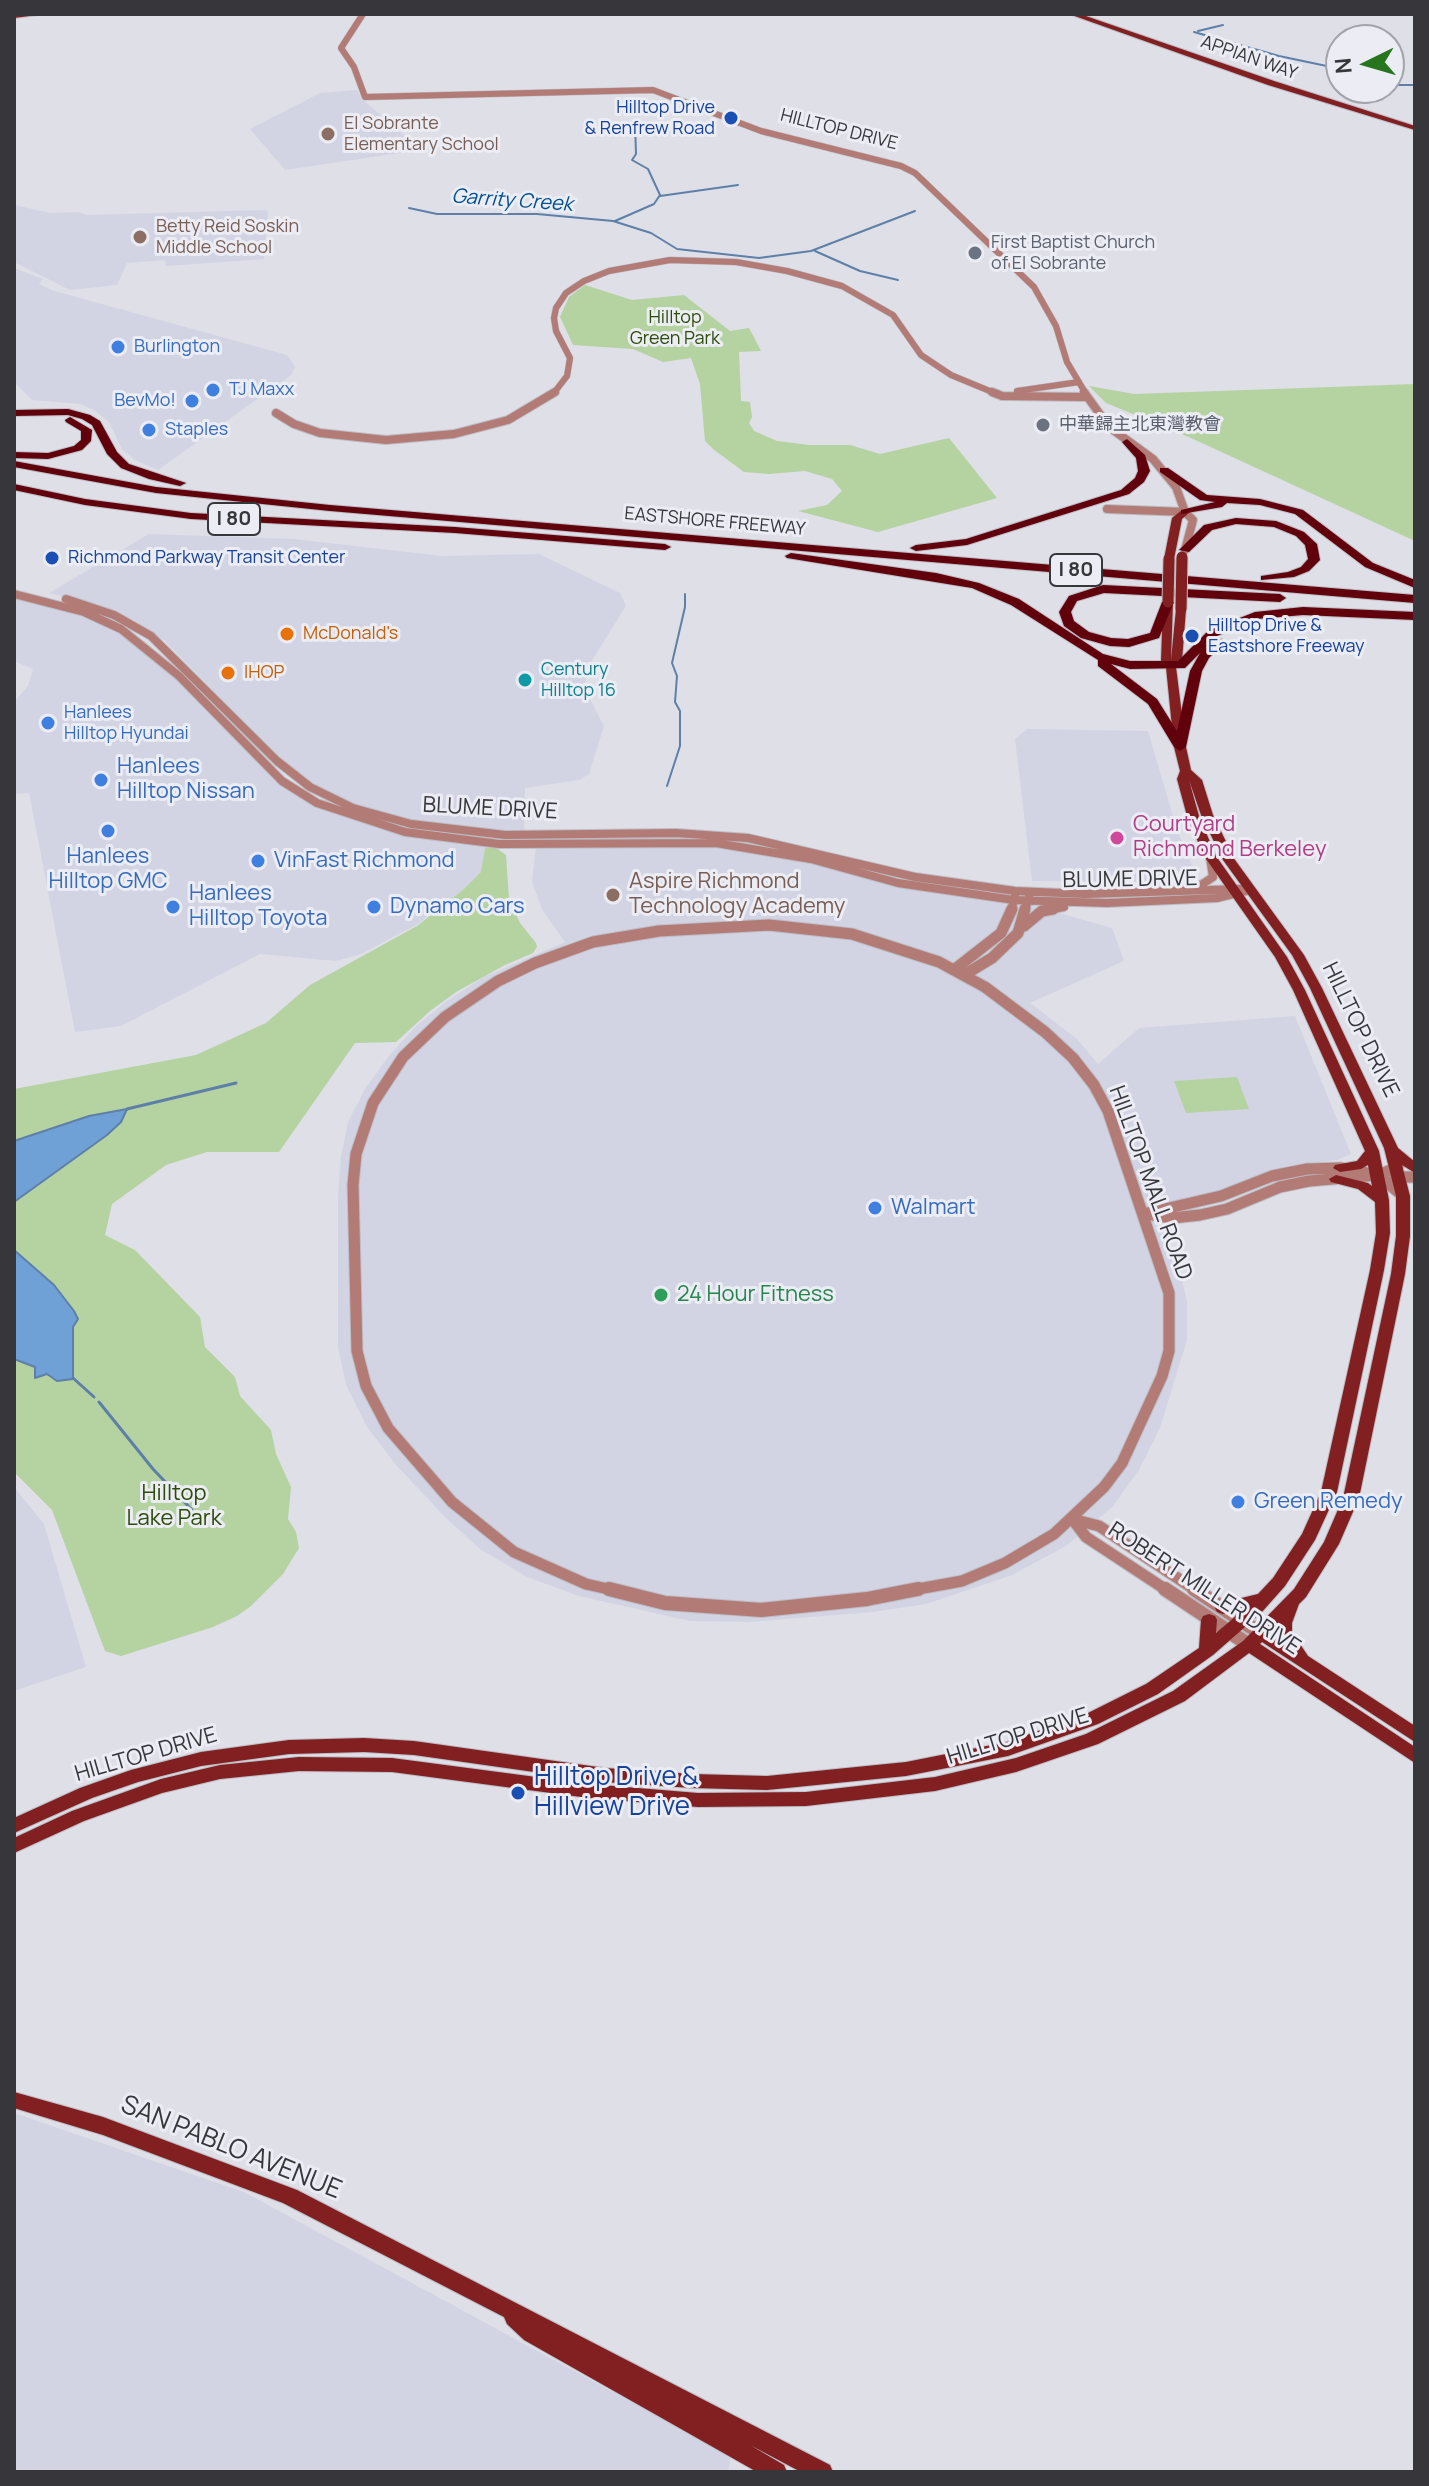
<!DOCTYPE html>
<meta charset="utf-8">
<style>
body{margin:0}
#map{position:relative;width:1429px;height:2486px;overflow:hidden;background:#dedfe7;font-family:Manrope,sans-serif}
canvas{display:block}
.frame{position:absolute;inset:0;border:16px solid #37373b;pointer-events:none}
.north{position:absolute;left:1325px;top:24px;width:80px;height:80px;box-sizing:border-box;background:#ebecf4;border:2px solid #a3a4aa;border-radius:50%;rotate:265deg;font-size:22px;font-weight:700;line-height:32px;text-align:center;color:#37373b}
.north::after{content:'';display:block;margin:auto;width:28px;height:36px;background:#27751c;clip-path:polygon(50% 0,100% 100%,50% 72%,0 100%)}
</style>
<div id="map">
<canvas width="1429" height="2486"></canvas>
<div class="frame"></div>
<div class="north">N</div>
</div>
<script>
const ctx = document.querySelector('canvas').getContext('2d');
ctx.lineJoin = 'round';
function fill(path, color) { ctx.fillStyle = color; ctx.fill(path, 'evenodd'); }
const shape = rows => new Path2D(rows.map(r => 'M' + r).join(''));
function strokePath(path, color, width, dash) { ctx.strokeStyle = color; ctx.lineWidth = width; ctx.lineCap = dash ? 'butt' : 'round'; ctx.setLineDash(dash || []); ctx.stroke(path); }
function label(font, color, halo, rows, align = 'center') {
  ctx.font = font + ' Manrope,"Noto Sans SC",sans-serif'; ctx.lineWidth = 6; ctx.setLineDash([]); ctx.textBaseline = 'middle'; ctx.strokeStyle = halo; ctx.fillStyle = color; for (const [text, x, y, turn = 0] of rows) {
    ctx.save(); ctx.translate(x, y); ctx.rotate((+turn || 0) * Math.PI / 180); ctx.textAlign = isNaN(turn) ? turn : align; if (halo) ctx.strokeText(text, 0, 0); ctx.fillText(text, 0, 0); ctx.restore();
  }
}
const built = shape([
 [357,90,363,100,407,138,413,151,285,170,250,129,320,93],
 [14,205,51,213,79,212,87,215,264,210,268,211,264,259,166,266,165,260,127,263,117,285,70,290,14,262],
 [14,268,43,279,39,284,51,290,287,355,295,367,291,375,158,470,135,460,122,449,109,422,94,410,81,404,32,400,14,382],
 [149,534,294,539,442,556,539,554,620,593,626,606,589,665,584,688,604,726,589,774,579,780,525,788,524,833,410,825,353,805,299,778,164,640,134,621,96,605,49,593],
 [14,594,111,627,168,670,273,777,321,807,401,834,492,845,483,875,416,925,361,954,336,961,260,954,121,1026,75,1032,29,793,14,794,14,702,28,686,33,669,14,661],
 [1027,729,1148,731,1177,830,1192,865,1162,882,1032,881,1015,739],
 [683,843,763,851,1020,902,1112,928,1124,961,1030,1003,1077,1039,1098,1064,1139,1028,1295,1016,1351,1154,1337,1160,1289,1166,1212,1195,1156,1206,1179,1268,1187,1301,1187,1340,1160,1428,1139,1470,1112,1507,1066,1546,1012,1575,926,1604,873,1612,748,1622,690,1621,579,1596,527,1577,480,1549,446,1518,396,1465,367,1427,346,1385,338,1347,338,1196,341,1156,348,1122,365,1089,388,1057,416,1026,447,1001,484,977,565,942,542,909,532,881,536,846],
 [14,1487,44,1524,86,1667,14,1691],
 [14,2113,244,2192,731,2456,728,2472,14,2472]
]);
const green = shape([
 [585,285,632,300,684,295,730,331,749,328,761,351,739,352,741,401,750,402,752,417,749,423,754,431,777,441,809,445,850,445,880,454,949,438,997,498,878,532,798,511,827,505,842,491,832,479,805,471,769,474,744,472,713,449,705,441,700,384,691,358,663,362,633,349,573,345,560,317,569,297],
 [1415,384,1415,541,1191,438,1106,403,1089,386,1134,394],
 [485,848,496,848,506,855,509,899,520,923,536,943,537,947,533,953,505,965,456,992,430,1011,396,1042,355,1043,279,1152,207,1152,166,1165,112,1204,105,1235,135,1250,200,1317,205,1347,235,1377,240,1396,271,1430,276,1454,291,1487,288,1519,296,1532,299,1548,283,1574,251,1606,237,1616,213,1627,121,1656,105,1651,52,1510,14,1472,14,1089,196,1055,266,1023,310,985,417,926,464,889,481,872],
 [1237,1077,1249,1109,1186,1113,1174,1081]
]);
const water = shape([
 [127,1109,121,1122,107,1135,14,1202,14,1141,89,1116,127,1109],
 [14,1250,54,1285,74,1311,78,1319,73,1327,73,1379,57,1381,47,1374,35,1378,35,1367,14,1359,14,1250]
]);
const streamFar1 = shape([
 [1198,31,1223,25],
 [1194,32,1279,56,1341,69],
 [1389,85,1415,85],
 [660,196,738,185],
 [409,208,437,214,537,214,613,221,651,233,677,249,759,258,811,251,915,211],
 [615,221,654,204,660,195,648,169,632,160,636,154,635,124],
 [815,251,860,271,898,280],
 [667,786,680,746,680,711,675,702,677,676,672,663,685,607,685,594]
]);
const stream = shape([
 [127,1109,236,1083],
 [73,1378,94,1397],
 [99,1402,153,1469,192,1510]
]);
const minorFar3 = shape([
 [363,14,341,48,354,67,365,97,653,90,761,131,901,166,915,173,1034,287,1056,326,1067,362,1086,394],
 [1017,391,1079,382],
 [553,394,567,376,570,358,556,331,554,318,556,308,566,293,584,281,609,271,670,260,736,262,787,271,842,286,893,315,921,355,951,375,997,394]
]);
const minorFar2 = shape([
 [992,392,1002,396,1087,397],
 [1084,392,1109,427,1153,459,1176,487,1185,512,1193,520,1185,550],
 [276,413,294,424,320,433,386,440,454,434,508,420,555,392],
 [1107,509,1185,512],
 [14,594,84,612,121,629,179,676,282,781,317,803,405,832,499,844,716,843,811,859,898,883,1014,900,1107,903,1217,898,1250,890],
 [66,599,114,615,151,636,277,761,310,787,353,808,411,824,505,835,676,833,748,838,915,877,1015,891,1085,894,1241,889],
 [1198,887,1213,877,1210,857],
 [1011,911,1015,896],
 [1025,911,1030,893],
 [1042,911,1064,907]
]);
const minorFar1 = shape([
 [1024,926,1042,911,1053,909],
 [955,969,1001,933,1012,909],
 [964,975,992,958,1018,933,1025,909],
 [1391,1182,1401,1177,1415,1177],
 [1143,1214,1221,1196,1272,1176,1307,1169,1340,1168,1378,1175,1403,1196],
 [1147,1214,1172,1218,1200,1215,1227,1209,1280,1187,1309,1181,1378,1175,1398,1167],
 [1072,1519,1099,1526,1197,1591],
 [1073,1520,1086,1537,1168,1591],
 [617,1591,586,1584,514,1552,452,1502,388,1428,366,1386,357,1351,353,1185,356,1154,373,1103,403,1057,445,1017,498,981,535,963,593,942,659,931,769,925,852,934,939,962,985,987,1045,1032,1073,1058,1094,1085,1108,1111,1169,1293,1169,1351,1162,1376,1122,1463,1104,1487,1054,1534,1005,1563,962,1581,907,1591]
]);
const minor = shape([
 [609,1589,665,1603,761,1610,867,1599,918,1589],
 [1165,1589,1249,1645],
 [1194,1589,1260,1633]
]);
const major = shape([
 [14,14,46,14,14,18,14,14],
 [1069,14,1080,14,1274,81,1415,126,1415,130,1268,85,1069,14],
 [1182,510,1190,512,1182,519,1174,559,1165,561,1164,559,1172,518,1182,510],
 [1168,599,1173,602,1171,660,1176,609,1181,606,1186,609,1182,661,1176,667,1186,747,1191,770,1202,780,1213,815,1235,860,1304,955,1322,988,1398,1148,1415,1162,1415,1173,1402,1165,1410,1196,1410,1236,1405,1274,1359,1498,1339,1544,1306,1597,1299,1604,1292,1623,1292,1632,1308,1656,1415,1726,1415,1742,1262,1642,1260,1644,1415,1747,1415,1763,1249,1653,1185,1701,1098,1744,1016,1772,935,1791,806,1806,698,1807,589,1798,392,1772,299,1771,220,1779,162,1793,84,1821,14,1853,14,1838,72,1811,161,1779,220,1765,299,1757,392,1758,589,1784,698,1793,806,1792,935,1777,1016,1758,1086,1734,1173,1691,1243,1641,1294,1589,1324,1542,1343,1498,1391,1274,1396,1236,1396,1196,1384,1148,1310,988,1292,955,1223,860,1201,815,1189,780,1199,816,1216,856,1287,957,1305,990,1379,1151,1389,1200,1390,1233,1384,1270,1337,1492,1315,1540,1285,1586,1261,1613,1213,1655,1158,1694,1098,1724,1008,1756,906,1776,767,1790,692,1788,605,1782,414,1755,364,1752,289,1754,201,1766,138,1782,92,1798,14,1833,14,1818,80,1788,131,1770,201,1752,289,1740,364,1738,414,1741,605,1768,692,1774,767,1776,906,1762,1007,1742,1086,1714,1146,1684,1199,1648,1201,1620,1203,1616,1209,1614,1215,1616,1217,1620,1216,1633,1243,1610,1223,1614,1217,1612,1215,1608,1217,1604,1258,1594,1273,1578,1302,1534,1321,1492,1370,1270,1376,1233,1375,1202,1358,1189,1331,1182,1329,1179,1336,1175,1368,1183,1372,1186,1368,1165,1361,1169,1340,1172,1333,1168,1335,1165,1357,1161,1365,1151,1293,990,1275,957,1204,856,1187,816,1177,779,1180,771,1174,747,1166,667,1161,661,1163,602,1168,599],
 [14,2092,103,2117,297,2190,830,2465,833,2472,801,2472,750,2445,784,2465,787,2472,757,2472,524,2340,507,2324,504,2317,283,2203,103,2135,14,2108,14,2092]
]);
const highway = shape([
 [68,409,90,415,100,421,117,452,129,464,186,483,180,486,149,479,121,468,107,454,92,425,82,419,68,415,14,416,14,410,68,409],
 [70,417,92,430,91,441,82,450,48,459,14,458,14,452,48,453,74,446,81,440,81,431,66,422,65,420,70,417],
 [1127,439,1145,455,1150,471,1144,482,1129,494,967,545,916,551,910,548,916,545,966,539,1121,490,1135,478,1138,471,1136,458,1122,442,1127,439],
 [14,461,156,487,330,505,1415,595,1415,603,330,511,156,493,14,467,14,461],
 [1160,468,1168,468,1207,495,1260,499,1303,510,1373,563,1415,580,1415,588,1365,567,1295,514,1260,505,1227,503,1222,507,1181,514,1181,510,1215,502,1200,500,1160,472,1160,468],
 [14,484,85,499,191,513,455,527,665,544,671,547,665,550,455,533,191,519,85,505,14,490,14,484],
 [1236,518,1276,521,1304,532,1317,544,1320,560,1309,571,1294,577,1261,580,1261,576,1288,572,1301,567,1308,559,1305,545,1296,536,1274,527,1236,524,1212,530,1189,552,1179,550,1204,525,1236,518],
 [791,553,936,573,979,583,1019,599,1103,654,1130,661,1178,661,1209,630,1255,612,1303,607,1415,612,1415,620,1303,615,1257,619,1217,636,1185,668,1130,669,1111,664,1157,699,1177,731,1190,671,1200,653,1214,639,1222,639,1224,642,1209,658,1202,671,1186,747,1180,751,1174,747,1148,704,1098,666,1098,660,1011,605,972,588,787,558,785,556,791,553],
 [1103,585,1280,594,1286,598,1280,602,1104,593,1077,601,1071,612,1074,621,1089,632,1111,638,1128,639,1150,633,1162,602,1168,598,1172,599,1174,602,1159,638,1129,647,1110,646,1081,638,1064,626,1059,612,1069,596,1103,585]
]);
const majorBridge = shape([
 [1168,602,1169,559],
 [1181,609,1182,557]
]);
const markers = [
 [731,118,8,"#1a4fb4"],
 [328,134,8,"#8d6e63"],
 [140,237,8,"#8d6e63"],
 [975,253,8,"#6b7280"],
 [118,347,8,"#3f7fe0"],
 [213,390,8,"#3f7fe0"],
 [192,401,8,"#3f7fe0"],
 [1043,425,8,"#6b7280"],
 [149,430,8,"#3f7fe0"],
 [52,558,8,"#1a4fb4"],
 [287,634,8,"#e8710a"],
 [1192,636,8,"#1a4fb4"],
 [228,673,8,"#e8710a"],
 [525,680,8,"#0f9aa8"],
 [48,723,8,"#3f7fe0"],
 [101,780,8,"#3f7fe0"],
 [108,831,8,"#3f7fe0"],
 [1117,838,8,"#d1479c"],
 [258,861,8,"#3f7fe0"],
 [613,895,8,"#8d6e63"],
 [173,907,8,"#3f7fe0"],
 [374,907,8,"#3f7fe0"],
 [875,1208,8,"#3f7fe0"],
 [661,1295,8,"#2e9e5b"],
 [1238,1502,8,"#3f7fe0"],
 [518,1793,8,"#1a4fb4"]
];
const farStreetnames = [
 ["APPIAN WAY",1249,58,19],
 ["HILLTOP DRIVE",839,130,14],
 ["EASTSHORE FREEWAY",715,522,5]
];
const farTransitnames = [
 ["Hilltop Drive",715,108,"right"],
 ["& Renfrew Road",715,129,"right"],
 ["Richmond Parkway Transit Center",68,558],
 ["Hilltop Drive &",1208,626],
 ["Eastshore Freeway",1208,647]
];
const farEducationnames = [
 ["El Sobrante",344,124],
 ["Elementary School",344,145],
 ["Betty Reid Soskin",156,227],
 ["Middle School",156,248]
];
const farWorshipnames = [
 ["First Baptist Church",991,243],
 ["of El Sobrante",991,264],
 ["中華歸主北東灣教會",1059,425]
];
const farParknames = [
 ["Hilltop",675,318],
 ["Green Park",675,339]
];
const farShopnames = [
 ["Burlington",134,347],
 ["TJ Maxx",229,390],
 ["BevMo!",176,401,"right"],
 ["Staples",165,430],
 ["Hanlees",64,713],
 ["Hilltop Hyundai",64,734]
];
const farFoodnames = [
 ["McDonald's",303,634],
 ["IHOP",244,673]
];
const farCulturenames = [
 ["Century",541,670],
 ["Hilltop 16",541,691]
];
const farWaternames = [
 ["Garrity Creek",512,201,4]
];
const shields = [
 [234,519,52],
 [1076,570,52]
];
const shieldNames = [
 ["I 80",234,519],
 ["I 80",1076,570]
];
const shopNames = [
 ["Hanlees",117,767],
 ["Hilltop Nissan",117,792],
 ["Hanlees",108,857,"center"],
 ["Hilltop GMC",108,882,"center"],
 ["VinFast Richmond",274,861],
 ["Hanlees",189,894],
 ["Hilltop Toyota",189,919],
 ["Dynamo Cars",390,907],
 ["Walmart",891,1208],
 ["Green Remedy",1254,1502]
];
const streetNames = [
 ["BLUME DRIVE",490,809,3],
 ["BLUME DRIVE",1130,880,-1],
 ["HILLTOP DRIVE",1360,1030,64],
 ["HILLTOP MALL ROAD",1150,1183,70],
 ["ROBERT MILLER DRIVE",1204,1589,33],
 ["HILLTOP DRIVE",1018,1737,-17],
 ["HILLTOP DRIVE",146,1755,-16]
];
const hotelNames = [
 ["Courtyard",1133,825],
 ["Richmond Berkeley",1133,850]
];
const educationNames = [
 ["Aspire Richmond",629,882],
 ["Technology Academy",629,907]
];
const leisureNames = [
 ["24 Hour Fitness",677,1295]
];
const parkNames = [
 ["Hilltop",174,1494],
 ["Lake Park",174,1519]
];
const nearTransitnames = [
 ["Hilltop Drive &",534,1778],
 ["Hillview Drive",534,1808]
];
const nearStreetnames = [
 ["SAN PABLO AVENUE",231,2148,22]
];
fill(built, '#d2d4e3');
fill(green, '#b5d2a1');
fill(water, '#6fa0d6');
strokePath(water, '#5e80a8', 2);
strokePath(streamFar1, '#5e80a8', 2);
strokePath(stream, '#5e80a8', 3);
strokePath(minorFar3, '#bdbdc5', 7);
strokePath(minorFar2, '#bdbdc5', 10);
strokePath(minorFar1, '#bdbdc5', 13);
strokePath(minor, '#bdbdc5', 16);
strokePath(major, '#bdbdc5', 2);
strokePath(highway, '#bdbdc5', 2);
strokePath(minorFar3, '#b37b76', 6);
strokePath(minorFar2, '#b37b76', 8);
strokePath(minorFar1, '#b37b76', 11);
strokePath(minor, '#b37b76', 14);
fill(major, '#811f21');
fill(highway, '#61010c');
strokePath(majorBridge, '#bdbdc5', 13, []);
strokePath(majorBridge, '#811f21', 11);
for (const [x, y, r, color] of markers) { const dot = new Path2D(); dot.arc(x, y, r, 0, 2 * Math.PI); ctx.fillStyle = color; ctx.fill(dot); strokePath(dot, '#ebecf4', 3); }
label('18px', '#37373b', '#ebecf4', farStreetnames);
label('18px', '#164399', '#ebecf4', farTransitnames, 'left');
label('18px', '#785e54', '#ebecf4', farEducationnames, 'left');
label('18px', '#5b616d', '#ebecf4', farWorshipnames, 'left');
label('18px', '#2c4d07', '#ebecf4', farParknames);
label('18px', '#366cbe', '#ebecf4', farShopnames, 'left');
label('18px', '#c56008', '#ebecf4', farFoodnames, 'left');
label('18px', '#0d838f', '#ebecf4', farCulturenames, 'left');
label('italic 20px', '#005091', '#ebecf4', farWaternames);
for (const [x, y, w] of shields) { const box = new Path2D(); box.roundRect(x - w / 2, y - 16, w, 32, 6); ctx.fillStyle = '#ebecf4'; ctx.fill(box); strokePath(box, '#37373b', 2); }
label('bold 20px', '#37373b', null, shieldNames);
label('22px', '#366cbe', '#ebecf4', shopNames, 'left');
label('22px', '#37373b', '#ebecf4', streetNames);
label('22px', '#b23c85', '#ebecf4', hotelNames, 'left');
label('22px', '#785e54', '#ebecf4', educationNames, 'left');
label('22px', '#27864d', '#ebecf4', leisureNames, 'left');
label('22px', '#2c4d07', '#ebecf4', parkNames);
label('26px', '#164399', '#ebecf4', nearTransitnames, 'left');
label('26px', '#37373b', '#ebecf4', nearStreetnames);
</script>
